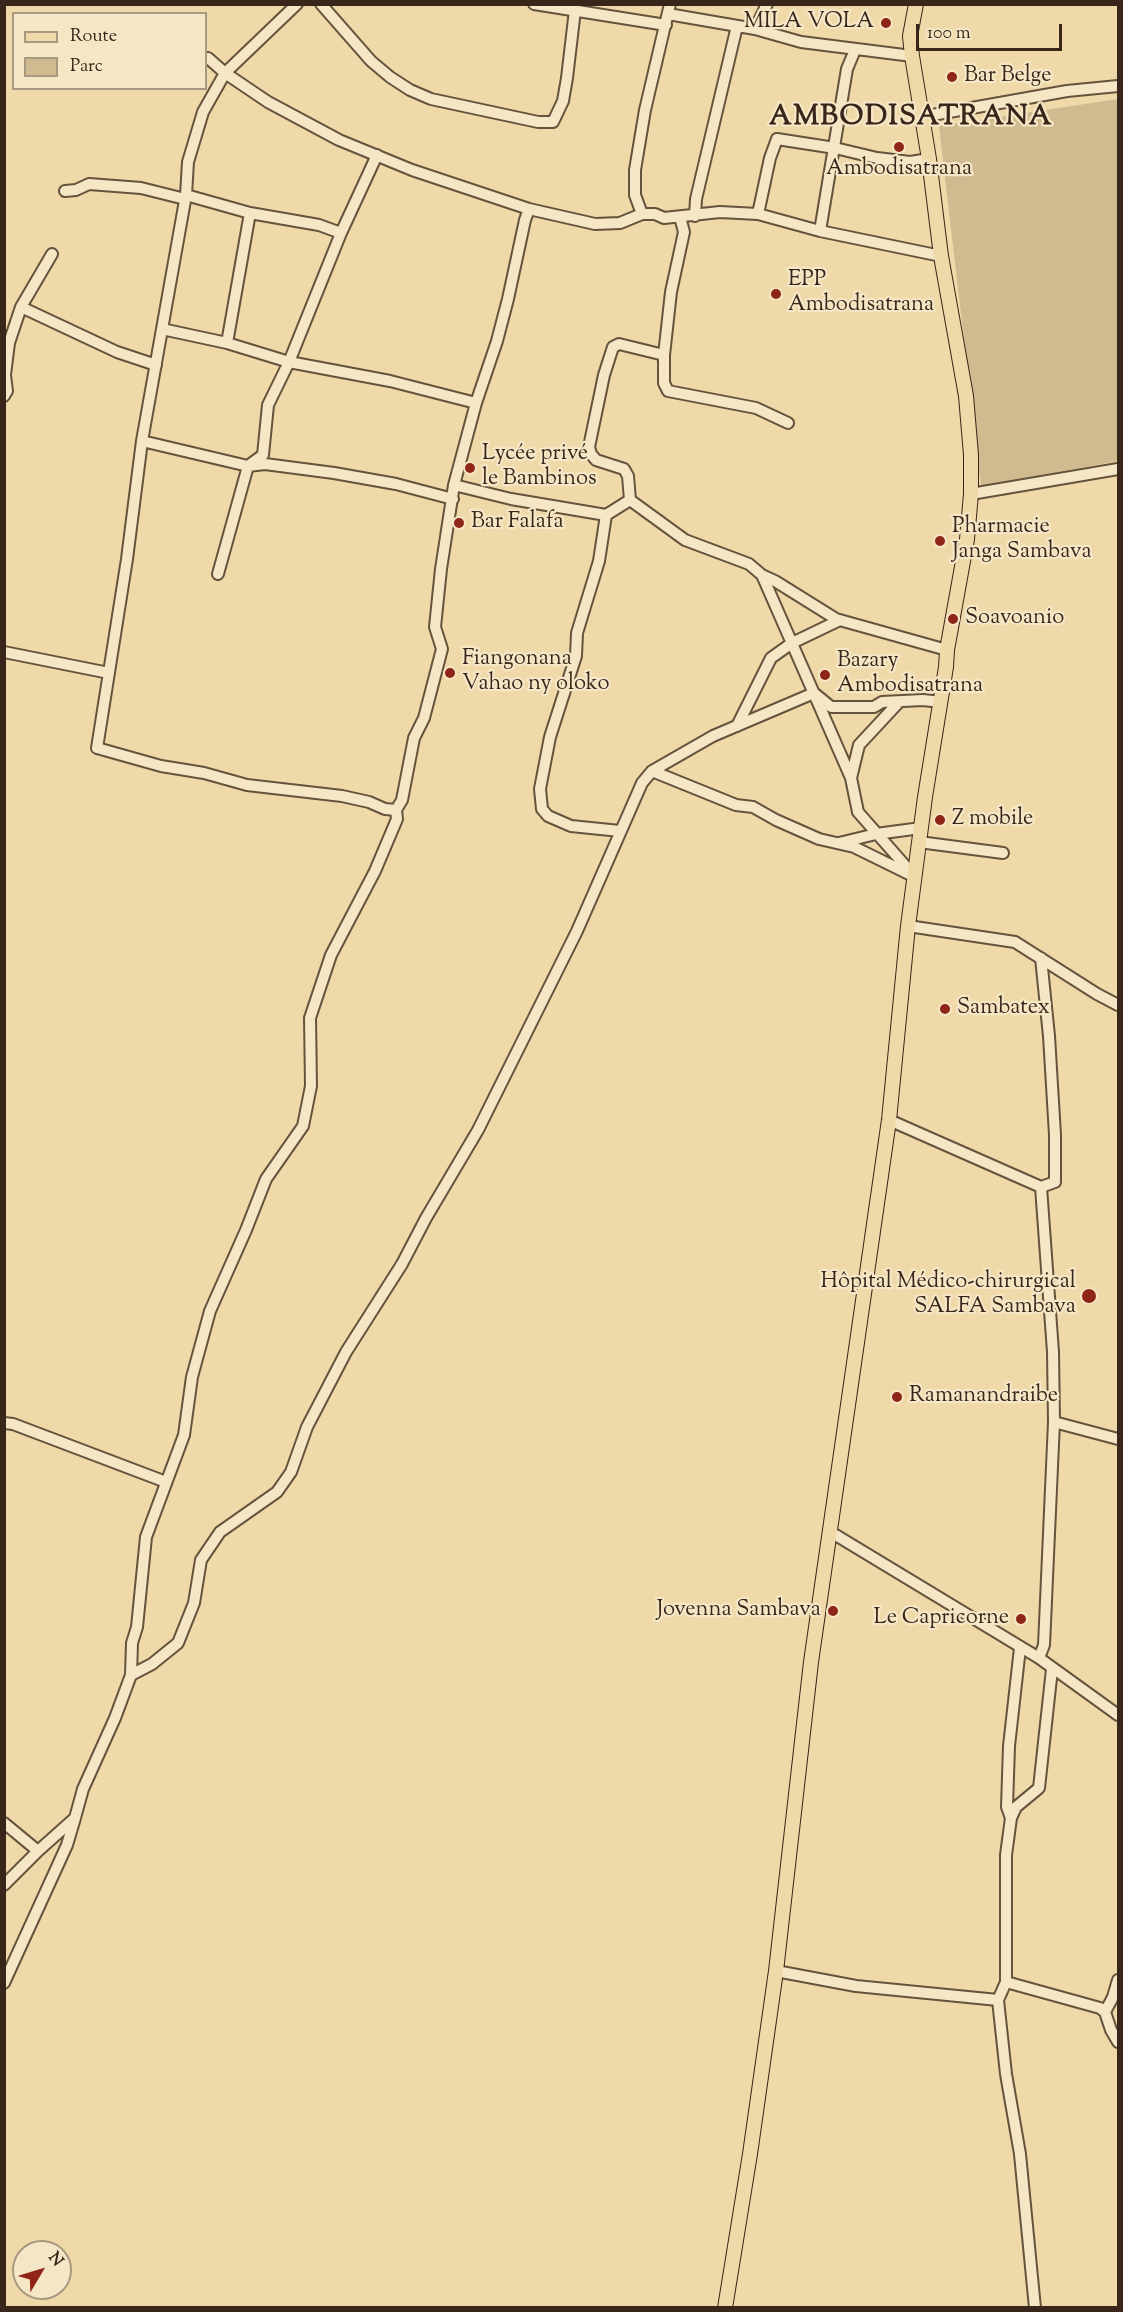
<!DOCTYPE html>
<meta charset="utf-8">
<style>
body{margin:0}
#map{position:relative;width:1123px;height:2312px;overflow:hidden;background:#efd9a8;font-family:"Sorts Mill Goudy",serif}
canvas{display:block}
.frame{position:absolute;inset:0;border:6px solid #38261a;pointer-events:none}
.legend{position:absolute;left:12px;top:12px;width:195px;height:78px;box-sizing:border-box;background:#f5e6c6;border:2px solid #a99981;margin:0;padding:8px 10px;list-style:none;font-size:18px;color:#38261a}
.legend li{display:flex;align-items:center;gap:12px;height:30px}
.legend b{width:30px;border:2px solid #a99981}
.north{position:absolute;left:12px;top:2240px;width:60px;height:60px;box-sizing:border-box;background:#f5e6c6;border:2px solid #a99981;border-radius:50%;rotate:52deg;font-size:16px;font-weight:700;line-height:24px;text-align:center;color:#38261a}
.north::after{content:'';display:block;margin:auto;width:21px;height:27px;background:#8f2418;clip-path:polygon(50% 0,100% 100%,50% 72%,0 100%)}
.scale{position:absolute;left:916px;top:24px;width:146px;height:27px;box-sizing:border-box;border:3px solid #38261a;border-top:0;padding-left:8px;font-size:18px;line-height:21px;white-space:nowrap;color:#38261a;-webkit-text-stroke:4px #f5e6c6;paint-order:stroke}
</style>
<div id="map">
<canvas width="1123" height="2312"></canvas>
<div class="frame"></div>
<ul class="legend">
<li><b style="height:8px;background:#efd9a8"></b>Route</li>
<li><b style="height:16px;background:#d0bb90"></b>Parc</li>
</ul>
<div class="north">N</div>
<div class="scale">100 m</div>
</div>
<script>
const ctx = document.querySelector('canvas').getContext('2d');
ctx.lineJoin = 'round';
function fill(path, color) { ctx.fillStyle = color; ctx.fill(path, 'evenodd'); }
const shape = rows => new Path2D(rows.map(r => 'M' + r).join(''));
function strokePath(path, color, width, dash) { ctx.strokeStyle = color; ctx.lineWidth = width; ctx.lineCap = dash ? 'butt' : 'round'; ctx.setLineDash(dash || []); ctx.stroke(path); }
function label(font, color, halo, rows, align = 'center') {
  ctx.font = font + ' "Sorts Mill Goudy",serif'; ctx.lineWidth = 4.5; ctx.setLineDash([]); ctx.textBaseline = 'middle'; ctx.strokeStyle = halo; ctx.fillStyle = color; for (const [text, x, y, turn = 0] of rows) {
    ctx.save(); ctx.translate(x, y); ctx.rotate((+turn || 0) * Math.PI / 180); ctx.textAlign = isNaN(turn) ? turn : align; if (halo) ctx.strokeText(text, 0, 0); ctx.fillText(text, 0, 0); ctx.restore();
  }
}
const green = shape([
 [1118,99,1118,461,981,486,939,126]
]);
const minor = shape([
 [297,4,225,73,203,112,188,162,186,195,142,441,127,559,97,748,161,766,204,773,247,785,342,796,369,802,385,809,396,810],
 [321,4,371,61,390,77,410,90,431,99,538,122,553,122,563,101,567,78,575,10],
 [534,4,666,25],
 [668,14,755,29,801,42,912,56],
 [755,29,767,4],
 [208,58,225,73,268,102,339,140,412,170,529,209,595,224,620,223,642,214,655,214,664,218,720,212,758,214,820,231,941,256],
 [921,117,1067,91,1118,86],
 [65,191,76,190,89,184,141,188,185,199],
 [186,195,250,213,319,225,341,233,289,362,268,405,263,455,248,466,218,574],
 [642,214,635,195,635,170,645,110,670,4],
 [758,214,770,158,777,139,835,148,877,158,910,162,929,159],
 [695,216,696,199,737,26],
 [680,217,684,232,671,292,664,355,664,383,668,391,756,408,788,423],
 [820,231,847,69,855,50],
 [341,233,377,155],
 [21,307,117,352,156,365],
 [162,329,227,343,289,362,390,381,476,403],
 [227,343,250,213],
 [4,396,7,391,5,375,9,343,21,307,52,254],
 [142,441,248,466,265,464,334,473,396,484,453,499],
 [454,485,511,499,606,515,630,500,685,540,749,564,762,575,775,581,836,619,947,650],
 [971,494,1118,469],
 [630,500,628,476,624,469,596,460,591,454,589,447,604,375,613,347,619,344,664,355],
 [606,515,599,561,577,633,576,656,550,737,540,789,542,809,548,816,571,826,620,831],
 [762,575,851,778],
 [4,652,109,673],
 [899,702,859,745,851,778,858,812,909,870],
 [737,726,771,658,792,643,840,620],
 [652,771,736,805,753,807,776,820,819,839,854,847,915,877],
 [919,842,1003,853],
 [839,843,876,834,921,828],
 [908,926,1015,942,1097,994,1118,1005],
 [889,1120,1041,1187,1053,1352,1054,1422,1044,1645,1039,1658],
 [1041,1187,1055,1182,1055,1135,1049,1036,1041,958],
 [1054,1422,1118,1439],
 [4,1423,13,1424,166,1482],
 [829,1531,1039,1658,1118,1715],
 [131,1675,152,1664,178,1643,194,1603,201,1560,220,1532,277,1492,291,1472,307,1427,346,1352,402,1264,426,1218,478,1130,577,931,642,783,652,771,713,736,814,693,831,707,874,707,882,702,923,700,941,702],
 [1011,1818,1007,1807,1009,1746,1020,1648],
 [4,1823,38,1851],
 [4,1885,38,1851,75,1818,83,1789,115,1718,131,1675,132,1643,137,1627,146,1537,184,1435,192,1377,210,1311,246,1230,266,1179,303,1126,311,1086,310,1018,331,955,375,871,397,819,396,810,402,800,414,738,424,718,442,649,435,627,441,569,454,485,476,403,497,341,508,299,525,220,529,209],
 [776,1971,856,1986,998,2000],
 [1006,1982,1100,2008,1105,2012,1111,2030,1118,2042],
 [4,1983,67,1845,75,1818],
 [1105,2012,1113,1997,1118,1980],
 [1035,2308,1020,2154,1006,2074,998,2000,1006,1982,1006,1855,1011,1818,1016,1807,1039,1788,1052,1669]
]);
const major = shape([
 [725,2308,750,2154,776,1971,811,1662,889,1120,908,926,925,797,946,667,947,650,967,539,971,494,971,455,966,396,941,256,929,159,912,56,910,36,916,4]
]);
const markers = [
 [886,23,6,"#8f2418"],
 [952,77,6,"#8f2418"],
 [899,147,6,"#8f2418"],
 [776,294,6,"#8f2418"],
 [470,468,6,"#8f2418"],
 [459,523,6,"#8f2418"],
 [940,541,6,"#8f2418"],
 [953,619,6,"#8f2418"],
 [450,673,6,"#8f2418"],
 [825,675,6,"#8f2418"],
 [940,820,6,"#8f2418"],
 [945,1009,6,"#8f2418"],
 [1089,1296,8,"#8f2418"],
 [897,1397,6,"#8f2418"],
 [833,1611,6,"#8f2418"],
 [1021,1619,6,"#8f2418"]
];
const poiNames = [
 ["MILA VOLA",874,23,"right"],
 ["Bar Belge",964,77],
 ["Ambodisatrana",899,170,"center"],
 ["EPP",788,281],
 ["Ambodisatrana",788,306],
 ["Lycée privé",482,455],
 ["le Bambinos",482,480],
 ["Bar Falafa",471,523],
 ["Pharmacie",952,528],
 ["Janga Sambava",952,553],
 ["Soavoanio",965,619],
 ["Fiangonana",462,660],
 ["Vahao ny oloko",462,685],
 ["Bazary",837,662],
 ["Ambodisatrana",837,687],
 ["Z mobile",952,820],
 ["Sambatex",957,1009],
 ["Hôpital Médico-chirurgical",1076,1283,"right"],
 ["SALFA Sambava",1076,1308,"right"],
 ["Ramanandraibe",909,1397],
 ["Jovenna Sambava",821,1611,"right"],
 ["Le Capricorne",1009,1619,"right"]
];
const districtNames = [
 ["AMBODISATRANA",911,119]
];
fill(green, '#d0bb90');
strokePath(minor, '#66533e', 14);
strokePath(major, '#38261a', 16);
strokePath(minor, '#f5e6c6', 10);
strokePath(major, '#efd9a8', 14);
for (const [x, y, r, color] of markers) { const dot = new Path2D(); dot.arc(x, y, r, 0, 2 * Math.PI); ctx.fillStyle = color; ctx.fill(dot); strokePath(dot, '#f5e6c6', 2); }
label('22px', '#38261a', '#f5e6c6', poiNames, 'left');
ctx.letterSpacing = '1.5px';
label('bold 28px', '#38261a', '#f5e6c6', districtNames);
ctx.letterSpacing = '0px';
</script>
